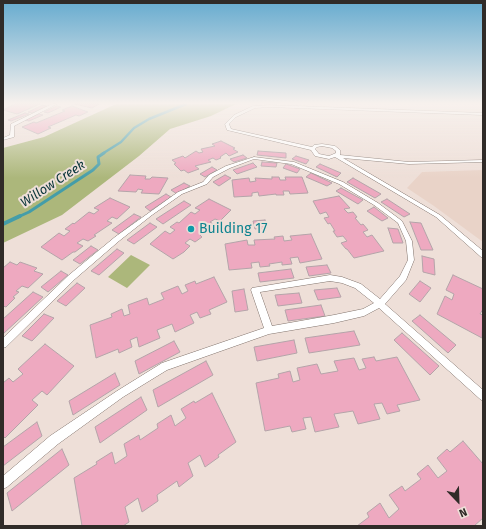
<!DOCTYPE html>
<style>
body{margin:0}
#map{position:relative;width:486px;height:529px;overflow:hidden;background:#eedfd8;font-family:"Fira Sans",sans-serif}
canvas{display:block}
.frame{position:absolute;inset:0;border:4px solid #302b28;pointer-events:none}
.north{position:absolute;left:438px;top:481px;width:40px;height:40px;-webkit-text-stroke:3px #eedfd8;paint-order:stroke;rotate:157deg;font-size:11px;font-weight:700;line-height:16px;text-align:center;color:#302b28}
.north::after{content:'';display:block;margin:auto;width:14px;height:18px;background:#302b28;clip-path:polygon(50% 0,100% 100%,50% 72%,0 100%)}
</style>
<div id="map">
<canvas width="486" height="529"></canvas>
<div class="frame"></div>
<div class="north">N</div>
</div>
<script>
const ctx = document.querySelector('canvas').getContext('2d');
ctx.lineJoin = 'round';
function fill(path, color) { ctx.fillStyle = color; ctx.fill(path, 'evenodd'); }
const shape = rows => new Path2D(rows.map(r => 'M' + r).join(''));
function strokePath(path, color, width, dash) { ctx.strokeStyle = color; ctx.lineWidth = width; ctx.lineCap = dash ? 'butt' : 'round'; ctx.setLineDash(dash || []); ctx.stroke(path); }
function label(font, color, halo, rows, align = 'center') {
  ctx.font = font + ' "Fira Sans",sans-serif'; ctx.lineWidth = 4; ctx.setLineDash([]); ctx.textBaseline = 'middle'; ctx.strokeStyle = halo; ctx.fillStyle = color; for (const [text, x, y, turn = 0] of rows) {
    ctx.save(); ctx.translate(x, y); ctx.rotate((+turn || 0) * Math.PI / 180); ctx.textAlign = isNaN(turn) ? turn : align; if (halo) ctx.strokeText(text, 0, 0); ctx.fillText(text, 0, 0); ctx.restore();
  }
}
const built = shape([
 [483,170,483,242,434,206,407,188,422,172]
]);
const green = shape([
 [116,104,236,104,211,116,170,129,139,156,62,215,3,243,3,148,44,137],
 [131,255,150,265,127,288,108,277]
]);
const streamFar2 = shape([
 [102,154,121,142,134,128,149,119,186,104]
]);
const streamFar1 = shape([
 [18,217,29,212,93,170,99,164,98,157,104,153]
]);
const stream = shape([
 [3,224,20,216]
]);
const building = shape([
 [15,104,40,104,17,114,3,110,15,104],
 [74,104,99,104,92,108,74,104],
 [43,105,47,106,32,113,28,112,43,105],
 [57,106,61,107,48,113,44,112,57,106],
 [72,106,88,112,79,116,76,115,48,127,51,128,38,134,22,127,34,122,36,123,65,111,62,110,72,106],
 [25,113,29,114,11,121,8,120,25,113],
 [39,114,43,115,29,121,25,120,39,114],
 [221,141,235,148,233,149,238,152,229,156,226,153,220,157,221,158,216,160,213,158,208,160,211,162,195,166,199,169,188,173,184,170,181,171,174,164,176,163,172,160,183,156,185,158,196,151,199,153,203,152,201,149,215,146,212,144,221,141],
 [258,151,286,153,286,158,257,155,258,151],
 [243,155,247,158,234,162,230,159,243,155],
 [296,156,309,160,306,164,292,159,296,156],
 [262,162,277,163,276,167,261,166,262,162],
 [253,163,257,167,237,174,233,170,253,163],
 [286,164,300,169,297,173,283,168,286,164],
 [320,164,341,173,337,177,316,167,320,164],
 [212,167,217,170,205,177,200,174,212,167],
 [311,173,332,183,327,186,306,177,311,173],
 [130,175,146,176,145,179,150,179,152,177,168,178,159,194,141,193,143,190,138,189,136,192,118,191,130,175],
 [225,175,231,178,219,186,213,182,225,175],
 [272,177,279,177,280,180,286,180,285,177,302,177,308,193,290,194,289,191,283,191,284,195,276,195,276,194,259,196,258,192,252,193,252,196,234,197,232,180,249,178,250,182,256,181,255,178,272,179,272,177],
 [353,178,381,194,375,198,347,182,353,178],
 [184,183,190,186,177,194,171,190,184,183],
 [341,188,363,200,358,204,336,191,341,188],
 [166,194,171,197,150,211,145,207,166,194],
 [339,196,350,208,344,209,348,213,353,212,357,217,355,218,361,225,363,224,368,230,363,232,367,237,372,235,384,251,354,258,347,249,346,249,341,243,347,241,343,236,337,237,333,231,335,231,330,223,328,224,324,218,329,217,326,212,320,214,313,201,339,196],
 [110,198,130,207,117,219,112,217,107,221,112,223,94,235,96,236,88,241,83,239,77,243,83,246,75,252,73,252,62,260,41,247,59,233,64,236,70,231,65,229,73,223,74,224,89,212,94,214,99,210,94,208,110,198],
 [209,199,231,210,220,221,215,219,210,222,215,225,209,230,207,229,200,235,202,237,195,242,190,239,185,243,190,246,184,252,173,259,150,244,165,231,170,234,175,230,170,227,177,222,179,223,191,212,195,214,200,210,195,208,209,199],
 [387,199,410,214,404,217,381,202,387,199],
 [184,201,191,205,163,224,156,219,184,201],
 [374,207,388,218,382,221,367,211,374,207],
 [134,214,141,217,119,234,112,230,134,214],
 [265,220,267,228,255,229,253,221,265,220],
 [410,222,421,223,433,250,421,250,410,222],
 [150,223,157,227,134,244,127,240,150,223],
 [388,228,398,229,403,243,393,243,388,228],
 [311,234,322,259,300,263,298,257,290,258,292,264,282,265,282,262,269,264,270,266,260,267,259,262,251,263,252,268,229,270,225,244,247,240,248,245,255,245,254,240,275,239,274,237,283,236,284,241,292,240,290,236,311,234],
 [91,246,98,250,80,264,73,260,91,246],
 [117,249,124,253,99,275,91,271,117,249],
 [422,256,434,259,435,275,423,272,422,256],
 [10,262,17,265,20,262,37,268,34,271,43,274,28,288,22,286,16,291,19,292,13,297,15,298,6,307,3,306,3,268,10,262],
 [327,265,331,273,309,276,306,267,327,265],
 [291,269,294,278,260,282,258,273,291,269],
 [61,271,68,275,48,292,41,287,61,271],
 [453,275,483,289,483,309,480,314,483,315,482,338,437,314,445,296,452,300,454,294,446,290,453,275],
 [214,277,227,302,209,310,211,314,200,318,197,312,190,315,194,323,175,332,172,324,157,330,160,338,139,347,137,337,130,340,132,347,119,353,118,349,96,358,90,325,112,317,111,314,122,309,124,316,130,314,128,305,147,298,149,305,164,299,161,293,178,286,182,294,188,291,185,285,195,281,196,284,214,277],
 [420,281,431,288,420,302,409,294,420,281],
 [77,283,85,288,66,306,57,301,77,283],
 [337,288,341,297,318,300,314,290,337,288],
 [244,289,248,310,235,312,232,291,244,289],
 [33,292,43,297,3,334,3,319,33,292],
 [299,293,302,303,278,306,275,295,299,293],
 [321,305,325,316,288,321,285,310,321,305],
 [44,314,54,318,32,341,22,336,44,314],
 [420,315,456,345,448,353,412,321,420,315],
 [354,331,360,345,309,353,305,338,354,331],
 [402,333,439,366,430,375,394,340,402,333],
 [294,340,297,353,257,361,254,347,294,340],
 [174,341,180,352,139,374,135,361,174,341],
 [45,344,74,366,47,395,42,391,32,400,38,405,5,438,3,436,3,383,9,378,13,382,23,374,18,369,45,344],
 [374,357,376,361,397,357,420,400,397,405,400,411,387,414,382,403,374,404,380,419,358,424,353,411,334,414,339,427,315,432,311,417,303,418,306,429,292,432,290,426,265,431,256,383,279,378,278,374,290,371,293,382,300,380,297,368,317,364,321,374,338,371,334,361,354,358,359,370,366,368,362,359,374,357],
 [206,361,213,375,158,407,153,390,206,361],
 [115,373,120,385,73,415,69,401,115,373],
 [212,393,236,442,218,455,219,457,205,467,200,455,188,463,193,476,179,487,177,481,157,495,158,501,142,512,138,498,125,507,129,522,123,526,82,526,74,478,97,464,96,462,112,452,115,464,127,456,124,444,139,435,140,440,158,428,157,424,171,415,175,426,186,418,181,409,194,401,195,403,212,393],
 [141,397,147,410,100,443,95,427,141,397],
 [37,422,42,436,3,466,3,447,37,422],
 [463,441,483,464,483,518,474,526,357,526,369,517,367,513,380,503,389,518,399,509,389,495,402,486,405,491,421,479,417,474,428,465,438,478,447,471,437,458,447,449,450,452,463,441],
 [62,449,69,465,12,511,7,493,62,449]
]);
const service = shape([
 [52,104,57,104,14,126,14,137,3,140,3,138,10,135,11,124,52,104],
 [269,105,483,113,483,115,269,107,255,108,236,117,229,124,231,129,312,147,314,145,322,144,335,146,340,150,340,155,409,162,483,160,483,162,409,164,343,158,440,215,483,251,483,258,481,257,436,217,335,157,329,159,315,156,311,150,227,130,225,124,234,115,253,106,269,105],
 [322,146,332,148,336,151,336,153,329,156,319,154,315,149,317,147,322,146],
 [254,157,294,162,343,182,378,203,402,221,412,241,414,260,406,280,385,304,483,390,483,401,480,399,379,308,364,316,334,323,269,334,167,370,123,397,58,444,7,487,3,489,3,476,50,436,117,391,162,363,264,328,251,290,252,288,330,275,342,277,361,284,380,299,400,276,408,260,406,241,398,223,374,205,339,184,291,164,254,159,230,168,213,177,207,184,182,194,152,215,119,241,75,279,6,347,3,348,3,338,69,275,115,237,178,192,203,182,209,175,226,166,254,157],
 [330,281,342,283,355,288,374,303,363,309,334,315,272,326,260,292,330,281]
]);
const markers = [
 [191,229,4,"#0f9aa8"]
];
const farWaternames = [
 ["Willow Creek",53,184,-33]
];
const cultureNames = [
 ["Building 17",199,229]
];
fill(built, '#e9d3c8');
fill(green, '#acb77b');
strokePath(streamFar2, '#449da9', 2.5);
strokePath(streamFar1, '#449da9', 3);
strokePath(stream, '#449da9', 4);
fill(building, '#eea9c0');
strokePath(building, '#b4a4a9', 1);
strokePath(service, '#80736c', 1);
fill(service, '#fff');
const sky = ctx.createLinearGradient(0, 0, 0, 178);
sky.addColorStop(0, '#66abcf');
sky.addColorStop(0.58, '#f7f1ed');
sky.addColorStop(1, '#f7f1ed00');
ctx.fillStyle = sky;
ctx.fillRect(0, 0, 486, 178);
for (const [x, y, r, color] of markers) { const dot = new Path2D(); dot.arc(x, y, r, 0, 2 * Math.PI); ctx.fillStyle = color; ctx.fill(dot); strokePath(dot, '#eedfd8', 1.5); }
label('italic 13px', '#09353a', '#eedfd8', farWaternames);
label('14px', '#0d838f', '#eedfd8', cultureNames, 'left');
</script>
